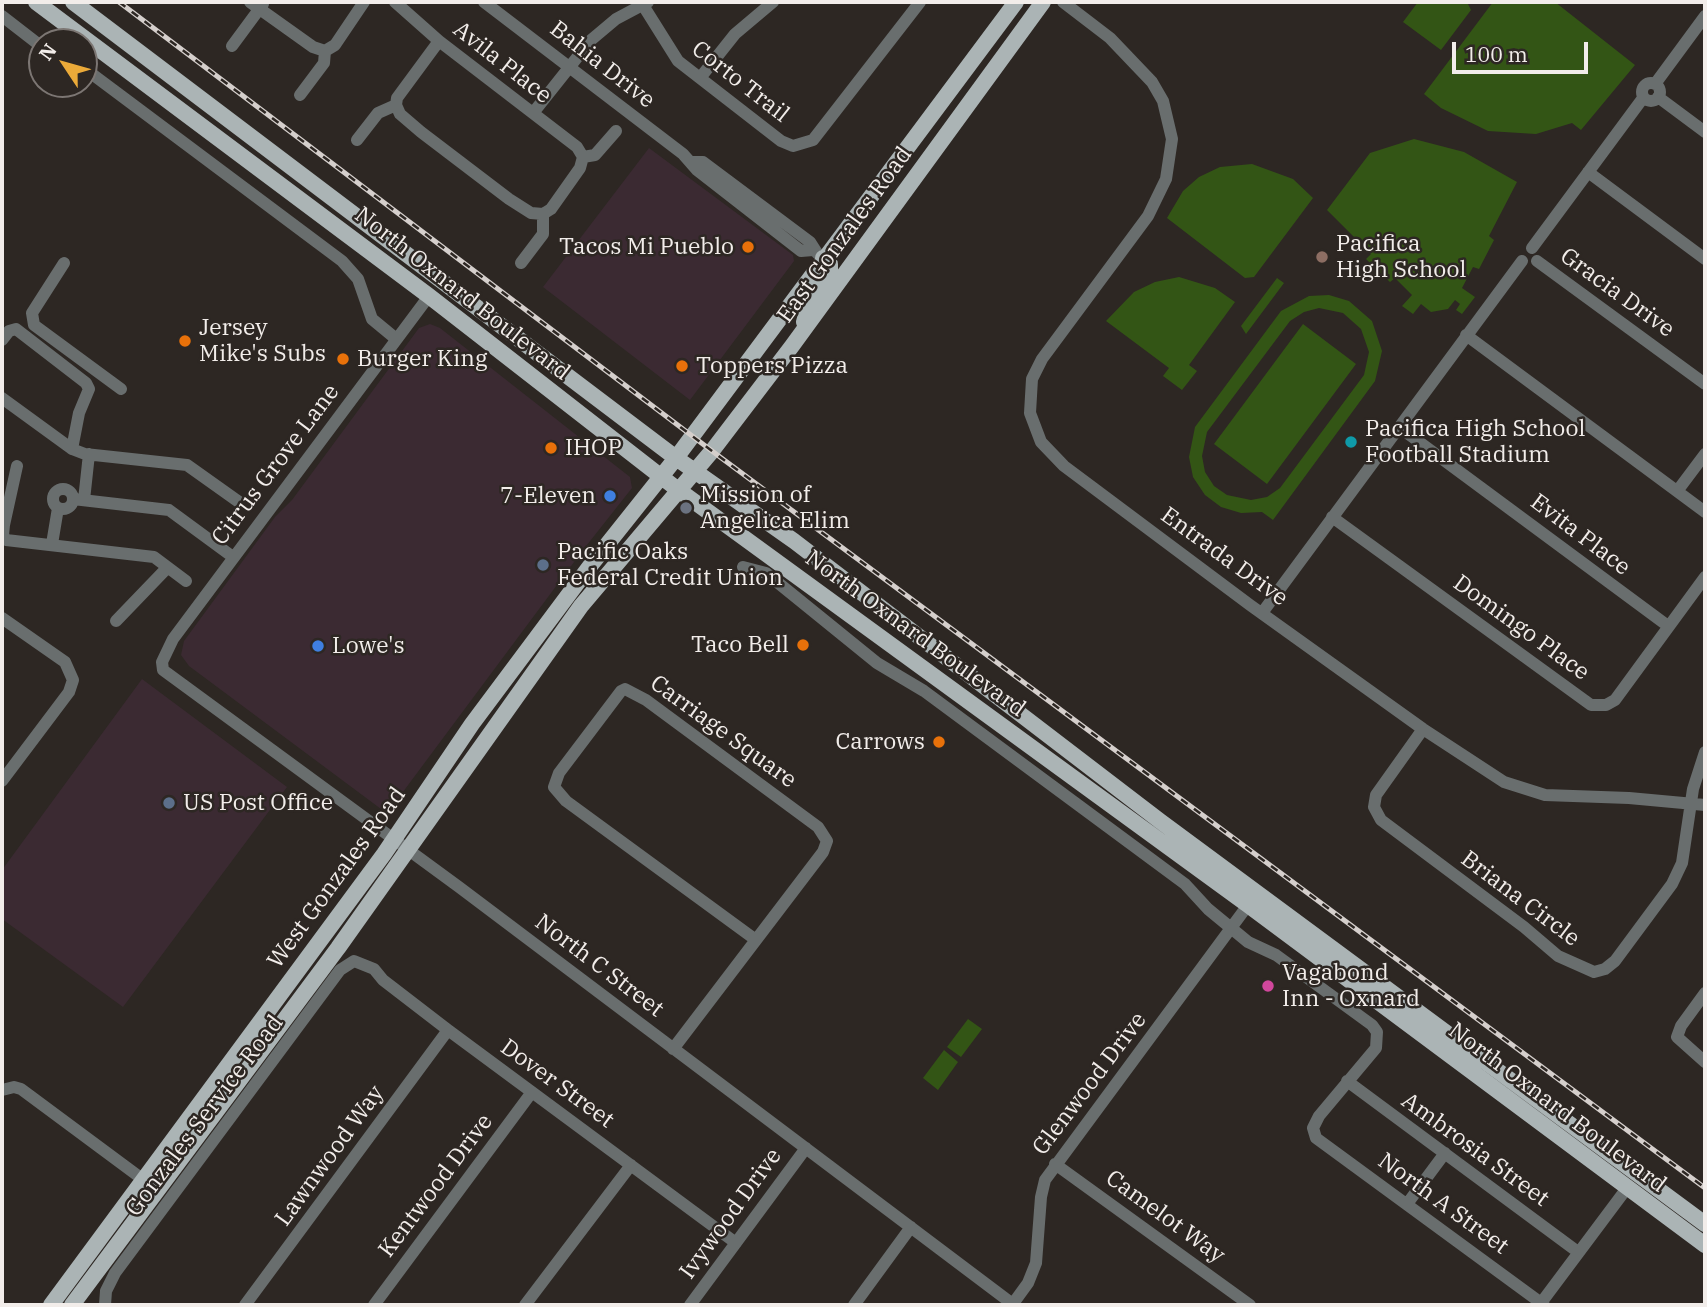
<!DOCTYPE html>
<style>
body{margin:0}
#map{position:relative;width:1707px;height:1307px;overflow:hidden;background:#2d2723;font-family:"IBM Plex Serif",serif}
canvas{display:block}
.frame{position:absolute;inset:0;border:4px solid #f2edea;pointer-events:none}
.north{position:absolute;left:28px;top:28px;width:70px;height:70px;box-sizing:border-box;background:#2d2723;border:2px solid #7c7673;border-radius:50%;rotate:306deg;font-size:19px;font-weight:700;line-height:28px;text-align:center;color:#f2edea}
.north::after{content:'';display:block;margin:auto;width:24px;height:32px;background:#ebaa39;clip-path:polygon(50% 0,100% 100%,50% 72%,0 100%)}
.scale{position:absolute;left:1452px;top:42px;width:136px;height:32px;box-sizing:border-box;border:4px solid #f2edea;border-top:0;padding-left:9px;font-size:21px;line-height:24px;white-space:nowrap;color:#f2edea;-webkit-text-stroke:5px #2d2723;paint-order:stroke}
</style>
<div id="map">
<canvas width="1707" height="1307"></canvas>
<div class="frame"></div>
<div class="north">N</div>
<div class="scale">100 m</div>
</div>
<script>
const ctx = document.querySelector('canvas').getContext('2d');
ctx.lineJoin = 'round';
function fill(path, color) { ctx.fillStyle = color; ctx.fill(path, 'evenodd'); }
const shape = rows => new Path2D(rows.map(r => 'M' + r).join(''));
function strokePath(path, color, width, dash) { ctx.strokeStyle = color; ctx.lineWidth = width; ctx.lineCap = dash ? 'butt' : 'round'; ctx.setLineDash(dash || []); ctx.stroke(path); }
function label(font, color, halo, rows, align = 'center') {
  ctx.font = font + ' "IBM Plex Serif",serif'; ctx.lineWidth = 5; ctx.setLineDash([]); ctx.textBaseline = 'middle'; ctx.strokeStyle = halo; ctx.fillStyle = color; for (const [text, x, y, turn = 0] of rows) {
    ctx.save(); ctx.translate(x, y); ctx.rotate((+turn || 0) * Math.PI / 180); ctx.textAlign = isNaN(turn) ? turn : align; if (halo) ctx.strokeText(text, 0, 0); ctx.fillText(text, 0, 0); ctx.restore();
  }
}
const commercial = shape([
 [649,148,793,255,794,261,690,400,543,287],
 [430,324,440,328,630,477,632,488,583,550,391,808,381,809,189,666,181,655,184,641,275,517,292,500,419,328],
 [142,679,287,787,123,1007,2,919,2,870]
]);
const green = shape([
 [1418,2,1467,2,1471,10,1441,50,1403,22],
 [1493,2,1555,2,1635,65,1581,130,1572,123,1536,134,1488,131,1441,108,1424,94],
 [1414,139,1464,152,1517,182,1489,236,1494,240,1479,269,1473,267,1462,288,1475,297,1462,314,1456,310,1460,304,1455,300,1448,309,1431,312,1421,304,1413,314,1402,306,1412,295,1395,278,1390,282,1366,259,1371,254,1327,210,1370,153],
 [1252,164,1293,179,1313,198,1254,277,1245,278,1167,218,1183,191,1199,177,1220,167],
 [1179,277,1215,288,1235,302,1189,365,1197,371,1182,390,1163,376,1169,368,1106,321,1134,292,1155,282],
 [1277,278,1284,283,1246,334,1241,326],
 [1329,295,1349,301,1372,321,1382,351,1375,381,1273,520,1262,512,1241,513,1221,507,1205,495,1193,477,1189,457,1195,427,1281,311,1309,296],
 [1319,308,1343,313,1361,329,1369,352,1364,375,1280,488,1267,497,1251,500,1227,495,1214,486,1205,472,1202,456,1207,432,1290,321,1304,312],
 [1303,324,1356,364,1267,484,1214,444],
 [968,1019,982,1029,961,1057,947,1047],
 [944,1050,958,1062,938,1090,923,1078]
]);
const minor = shape([
 [250,2,313,47,325,51],
 [395,2,439,41,577,147,583,157],
 [484,2,683,154,697,170,801,251,813,250],
 [641,2,678,61,781,141,793,146,813,140,920,2],
 [1063,2,1110,38,1152,82,1163,101,1172,139,1166,179,1148,216,1042,359,1032,379,1030,413,1041,442,1064,466,1250,605,1423,729,1504,782,1545,795,1629,798,1705,805],
 [2,16,42,47],
 [232,46,263,4],
 [84,68,342,261,358,279,372,319,395,338],
 [700,78,735,34,773,2],
 '1642 92a9 9 0 1 1 18 0a9 9 0 1 1-18 0Z',
 [1655,84,1705,16],
 [300,95,324,63,325,51,335,45,364,2],
 [1658,97,1705,132],
 [396,105,400,114,421,132,509,199,531,213,543,214],
 [396,105,397,98,439,41],
 [533,113,591,40,616,19,648,2],
 [357,140,378,113,396,105],
 [693,162,703,162,810,242,817,253],
 [1588,172,1705,259],
 [543,214,551,209,580,168,583,157,595,155,616,131],
 [1532,248,1643,98],
 [1537,261,1705,384],
 [64,263,32,313,34,325,121,389],
 [521,263,543,234,543,214],
 [429,296,173,639,162,662,163,670,459,887,1014,1305],
 [1466,335,1705,512],
 [2,340,9,331,16,329,86,383,89,389,79,413,72,449,2,398],
 [1399,427,1668,626],
 [72,449,85,454,187,465,239,502],
 [17,466,4,525,3,535,6,540,154,557,186,581],
 '53 499a10 10 0 1 1 20 0a10 10 0 1 1-20 0Z',
 [1678,490,1705,454],
 [73,499,169,510,233,557],
 [84,500,89,454],
 [1332,517,1591,705,1606,705,1615,700,1705,577],
 [52,544,58,508],
 [743,567,766,573,877,663,924,691,1185,884,1208,909,1248,942,1276,955,1372,1025,1377,1032,1376,1048,1319,1116,1313,1128,1316,1138,1544,1305],
 [1262,613,1522,261],
 [2,618,65,662,73,680,69,692,2,781],
 [116,621,167,568],
 [1423,729,1376,795,1374,807,1381,820,1524,927,1558,956,1594,972,1605,969,1615,961,1672,884,1682,863,1693,789,1705,752],
 [1705,993,1681,1026,1677,1037,1705,1062],
 [673,1049,823,852,827,841,818,827,646,700,625,689,621,691,559,773,554,787,566,801,756,940],
 [1347,1081,1578,1252],
 [2,1090,14,1087,21,1089,145,1181],
 [1055,1164,1250,1305],
 [1407,1204,1445,1153],
 [1541,1303,1627,1188],
 [105,1305,106,1291,115,1273,340,970,354,961,374,969,383,980,448,1030,736,1243],
 [245,1305,448,1030],
 [374,1305,532,1092],
 [525,1305,631,1165],
 [690,1305,806,1148],
 [854,1305,911,1227],
 [1012,1305,1028,1283,1036,1263,1041,1197,1045,1180,1248,905]
]);
const major = shape([
 [36,2,429,296,677,489,1248,905,1705,1245],
 [73,2,676,458,794,541,1160,821,1705,1224],
 [804,322,808,307,830,270,830,264,823,258],
 [51,1305,384,854,472,724,590,566,676,458,1016,2],
 [72,1305,338,948,581,606,712,451,792,346,1043,2]
]);
const rail = shape([
 [119,2,712,451,1705,1188]
]);
const markers = [
 [748,247,7,"#e8710a"],
 [1322,257,7,"#8d6e63"],
 [185,341,7,"#e8710a"],
 [343,359,7,"#e8710a"],
 [682,366,7,"#e8710a"],
 [1351,442,7,"#0f9aa8"],
 [551,448,7,"#e8710a"],
 [610,496,7,"#3f7fe0"],
 [686,508,7,"#6b7280"],
 [543,565,7,"#5c6f8a"],
 [803,645,7,"#e8710a"],
 [318,646,7,"#3f7fe0"],
 [939,742,7,"#e8710a"],
 [169,803,7,"#5c6f8a"],
 [1268,986,7,"#d1479c"]
];
const streetNames = [
 ["Avila Place",502,63,38],
 ["Bahia Drive",602,65,38],
 ["Corto Trail",740,82,38],
 ["East Gonzales Road",845,235,-54],
 ["Gracia Drive",1617,293,36],
 ["North Oxnard Boulevard",462,294,38],
 ["Citrus Grove Lane",276,465,-53],
 ["Evita Place",1580,535,37],
 ["Entrada Drive",1224,557,36],
 ["Domingo Place",1521,628,36],
 ["North Oxnard Boulevard",915,634,36],
 ["Carriage Square",723,732,36],
 ["West Gonzales Road",337,878,-54],
 ["Briana Circle",1520,899,37],
 ["North C Street",599,966,37],
 ["Dover Street",557,1084,36],
 ["Glenwood Drive",1090,1084,-53],
 ["North Oxnard Boulevard",1557,1108,37],
 ["Gonzales Service Road",205,1116,-53],
 ["Ambrosia Street",1475,1150,36],
 ["Lawnwood Way",330,1156,-54],
 ["Kentwood Drive",436,1186,-53],
 ["North A Street",1443,1204,36],
 ["Ivywood Drive",731,1214,-54],
 ["Camelot Way",1165,1217,36]
];
const poiNames = [
 ["Pacifica",1336,244],
 ["High School",1336,270],
 ["Tacos Mi Pueblo",734,247,"right"],
 ["Jersey",199,328],
 ["Mike's Subs",199,354],
 ["Burger King",357,359],
 ["Toppers Pizza",696,366],
 ["Pacifica High School",1365,429],
 ["Football Stadium",1365,455],
 ["IHOP",565,448],
 ["Mission of",700,495],
 ["Angelica Elim",700,521],
 ["7-Eleven",596,496,"right"],
 ["Pacific Oaks",557,552],
 ["Federal Credit Union",557,578],
 ["Taco Bell",789,645,"right"],
 ["Lowe's",332,646],
 ["Carrows",925,742,"right"],
 ["US Post Office",183,803],
 ["Vagabond",1282,973],
 ["Inn - Oxnard",1282,999]
];
fill(commercial, '#3b2a32');
fill(green, '#335515');
strokePath(minor, '#696e6e', 12);
strokePath(major, '#abb4b5', 16);
strokePath(rail, '#d5cfcc', 5);
strokePath(rail, '#2d2723', 2.5, [8]);
for (const [x, y, r, color] of markers) { const dot = new Path2D(); dot.arc(x, y, r, 0, 2 * Math.PI); ctx.fillStyle = color; ctx.fill(dot); strokePath(dot, '#2d2723', 2.5); }
label('23px', '#f2edea', '#2d2723', streetNames);
label('23px', '#f2edea', '#2d2723', poiNames, 'left');
</script>
